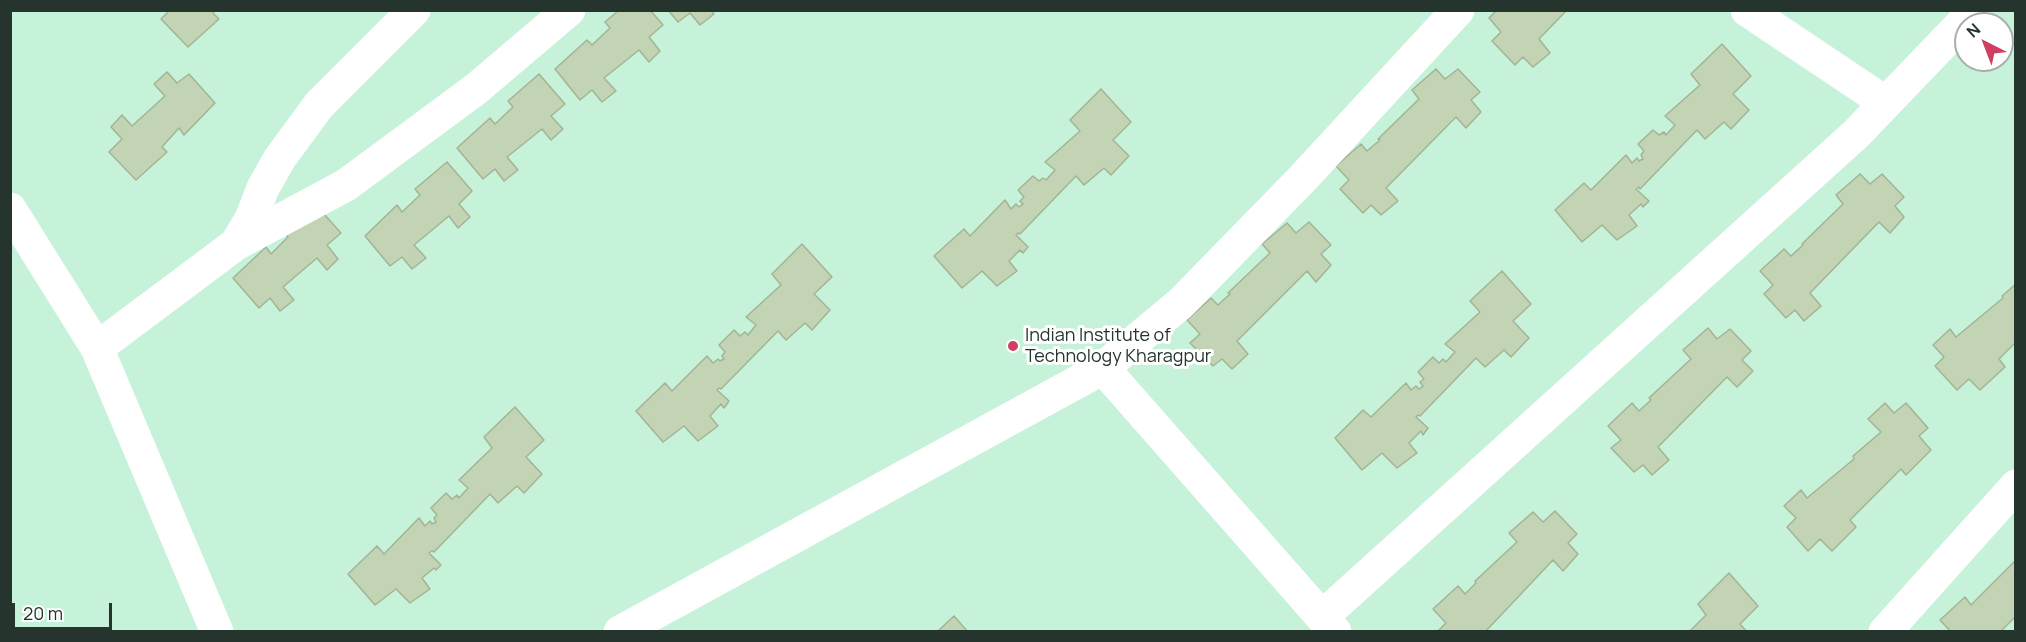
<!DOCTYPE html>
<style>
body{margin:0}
#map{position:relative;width:2026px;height:642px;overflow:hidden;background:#d7fde8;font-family:Manrope,sans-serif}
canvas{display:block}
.frame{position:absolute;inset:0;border:12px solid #25342c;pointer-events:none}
.north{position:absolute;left:1954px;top:12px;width:60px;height:60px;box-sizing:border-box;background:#fff;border:2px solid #a8aeab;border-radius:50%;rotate:318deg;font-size:16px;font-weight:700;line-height:24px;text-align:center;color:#25342c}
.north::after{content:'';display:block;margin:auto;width:21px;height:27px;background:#ce3f62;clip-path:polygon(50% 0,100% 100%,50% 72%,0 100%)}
.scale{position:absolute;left:12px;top:603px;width:100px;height:27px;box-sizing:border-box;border:3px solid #25342c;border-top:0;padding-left:8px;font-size:18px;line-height:21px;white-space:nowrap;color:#25342c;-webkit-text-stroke:4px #fff;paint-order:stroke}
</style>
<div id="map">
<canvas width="2026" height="642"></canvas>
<div class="frame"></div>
<div class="north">N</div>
<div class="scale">20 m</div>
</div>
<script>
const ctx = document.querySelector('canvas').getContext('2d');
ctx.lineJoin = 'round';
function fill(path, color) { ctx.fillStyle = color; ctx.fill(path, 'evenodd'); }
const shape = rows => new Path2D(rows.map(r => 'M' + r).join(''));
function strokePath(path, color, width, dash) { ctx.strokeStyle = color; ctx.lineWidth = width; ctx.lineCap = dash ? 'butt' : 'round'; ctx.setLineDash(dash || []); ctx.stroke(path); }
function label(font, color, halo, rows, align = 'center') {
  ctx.font = font + ' Manrope,sans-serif'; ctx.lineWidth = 6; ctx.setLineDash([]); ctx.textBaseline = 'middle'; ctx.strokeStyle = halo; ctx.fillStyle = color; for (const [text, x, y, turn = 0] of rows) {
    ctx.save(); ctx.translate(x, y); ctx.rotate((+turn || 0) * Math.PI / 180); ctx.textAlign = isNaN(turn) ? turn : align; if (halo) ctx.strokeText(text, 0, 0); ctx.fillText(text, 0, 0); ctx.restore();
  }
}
const built = shape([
 [11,11,2015,11,2015,631,11,631],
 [1966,24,2002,24,2002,60,1966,60]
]);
const building = shape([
 [170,10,216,10,213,13,219,19,188,47,161,19,170,10],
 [619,10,650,10,663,25,649,37,660,51,649,62,639,50,604,78,616,91,602,102,592,90,580,100,555,69,587,40,592,45,610,28,605,22,619,10],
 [668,10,711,10,714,14,700,25,690,13,678,22,668,10],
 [1497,10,1567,10,1539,39,1550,53,1533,67,1523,57,1515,65,1492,41,1501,32,1489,18,1497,10],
 [1722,44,1751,76,1733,94,1749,110,1731,129,1724,122,1705,139,1697,130,1640,189,1639,187,1636,189,1649,201,1643,207,1641,204,1629,215,1637,226,1617,240,1602,225,1582,242,1555,210,1584,183,1591,190,1626,155,1632,163,1637,158,1639,161,1643,159,1641,155,1644,151,1638,144,1653,130,1659,135,1664,132,1666,135,1675,125,1665,116,1700,85,1691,74,1722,44],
 [1436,69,1445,79,1458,69,1480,92,1471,100,1481,112,1466,128,1456,117,1386,188,1398,201,1381,215,1371,205,1363,213,1340,189,1349,180,1336,166,1361,144,1367,151,1380,140,1378,139,1419,99,1412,90,1436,69],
 [167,72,177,83,189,74,215,103,184,135,179,128,162,147,167,152,136,180,109,152,122,139,111,127,122,115,132,126,165,96,154,84,167,72],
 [539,74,565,104,551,116,563,129,551,140,542,129,507,157,518,170,504,181,495,169,483,179,457,148,490,118,495,124,513,107,508,101,539,74],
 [1101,89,1131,122,1113,140,1129,156,1111,175,1104,168,1084,185,1076,176,1020,234,1018,233,1016,235,1028,247,1023,253,1020,250,1009,261,1017,271,997,286,982,271,962,288,934,256,964,229,970,236,1005,200,1011,209,1016,204,1019,207,1023,204,1020,201,1024,197,1018,190,1033,176,1039,181,1043,178,1046,180,1055,170,1045,162,1080,131,1070,120,1101,89],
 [447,162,472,191,459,204,470,217,458,228,449,216,414,245,426,258,412,269,402,257,390,266,365,236,397,205,402,212,420,195,415,189,447,162],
 [1860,174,1870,184,1882,174,1904,197,1895,206,1904,217,1890,233,1879,222,1810,293,1821,306,1804,321,1795,310,1786,318,1764,294,1773,285,1760,271,1784,249,1791,256,1803,245,1802,244,1843,204,1836,195,1860,174],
 [315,204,341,233,327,245,338,259,327,270,317,258,283,287,294,300,280,311,270,298,259,308,233,278,266,247,271,254,288,237,283,231,315,204],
 [1309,222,1331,245,1321,254,1331,265,1316,282,1307,271,1237,341,1248,354,1232,369,1222,359,1213,366,1190,343,1200,334,1187,320,1211,298,1218,305,1230,294,1228,293,1270,253,1262,244,1287,223,1296,233,1309,222],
 [802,244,832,277,814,294,830,310,812,330,805,323,786,340,778,331,721,389,719,388,717,390,729,401,724,408,721,404,710,416,718,426,698,441,684,426,663,442,636,411,665,383,672,391,707,356,713,363,718,359,720,361,724,359,722,356,725,352,719,345,734,330,740,336,745,332,748,335,756,325,746,317,781,285,772,274,802,244],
 [1502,271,1531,304,1513,321,1529,338,1511,357,1504,350,1485,367,1476,358,1420,416,1418,415,1416,417,1428,428,1423,435,1421,431,1409,443,1417,453,1397,468,1382,453,1362,470,1335,438,1363,410,1371,417,1406,383,1411,390,1416,386,1419,389,1423,386,1420,382,1424,379,1418,372,1433,357,1439,363,1443,359,1446,362,1455,352,1445,344,1480,312,1470,301,1502,271],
 [2016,284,2016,342,1999,359,2005,367,1980,390,1969,379,1957,390,1935,366,1944,357,1933,345,1950,329,1956,337,2003,298,2002,296,2016,284],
 [1708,328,1717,339,1730,329,1751,351,1742,360,1753,371,1737,387,1727,377,1658,447,1669,460,1652,475,1643,465,1634,472,1611,448,1621,440,1608,426,1632,403,1639,411,1651,400,1649,398,1691,359,1683,350,1708,328],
 [1885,403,1894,413,1906,403,1928,428,1919,436,1931,450,1906,475,1901,469,1850,520,1856,527,1832,551,1820,539,1808,551,1787,527,1796,518,1784,506,1801,490,1807,498,1854,459,1853,456,1881,432,1868,419,1885,403],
 [515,407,544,440,526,457,542,474,524,493,517,486,498,503,490,494,434,552,432,551,429,553,441,565,436,570,434,568,422,578,430,589,410,603,396,589,375,605,348,574,377,546,384,554,419,518,425,526,430,521,432,524,436,522,434,518,437,515,431,508,446,493,452,499,457,495,459,498,468,488,459,480,492,448,484,437,515,407],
 [1555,511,1577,534,1568,543,1578,554,1563,571,1553,560,1485,632,1437,632,1446,623,1433,609,1458,586,1465,594,1476,583,1475,581,1517,542,1509,533,1533,512,1543,522,1555,511],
 [2016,560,2016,616,2000,632,1951,632,1940,620,1965,597,1971,605,2016,560],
 [1729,573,1758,606,1740,624,1747,632,1689,632,1706,615,1698,604,1729,573],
 [954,616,968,632,937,632,954,616]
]);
const minor = shape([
 [1747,10,1886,103],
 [10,209,97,348,217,632],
 [236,244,346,185,476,89,569,10],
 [97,348,236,244,251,219,263,188,280,158,319,105,414,10],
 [1103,368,1335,632],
 [1322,617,1856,134,1975,10],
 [620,632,1103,368,1181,303,1303,178,1458,10],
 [1885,632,2016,486]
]);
const markers = [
 [1013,346,6,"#ce3f62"]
];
const poiNames = [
 ["Indian Institute of",1025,336],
 ["Technology Kharagpur",1025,357]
];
fill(built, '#c5f2d9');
fill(building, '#c2d4b4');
strokePath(building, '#a3b495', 1.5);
strokePath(minor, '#fff', 33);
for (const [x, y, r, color] of markers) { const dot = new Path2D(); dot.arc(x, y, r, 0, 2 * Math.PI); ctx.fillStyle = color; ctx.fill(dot); strokePath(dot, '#fff', 2); }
label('18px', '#25342c', '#fff', poiNames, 'left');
</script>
